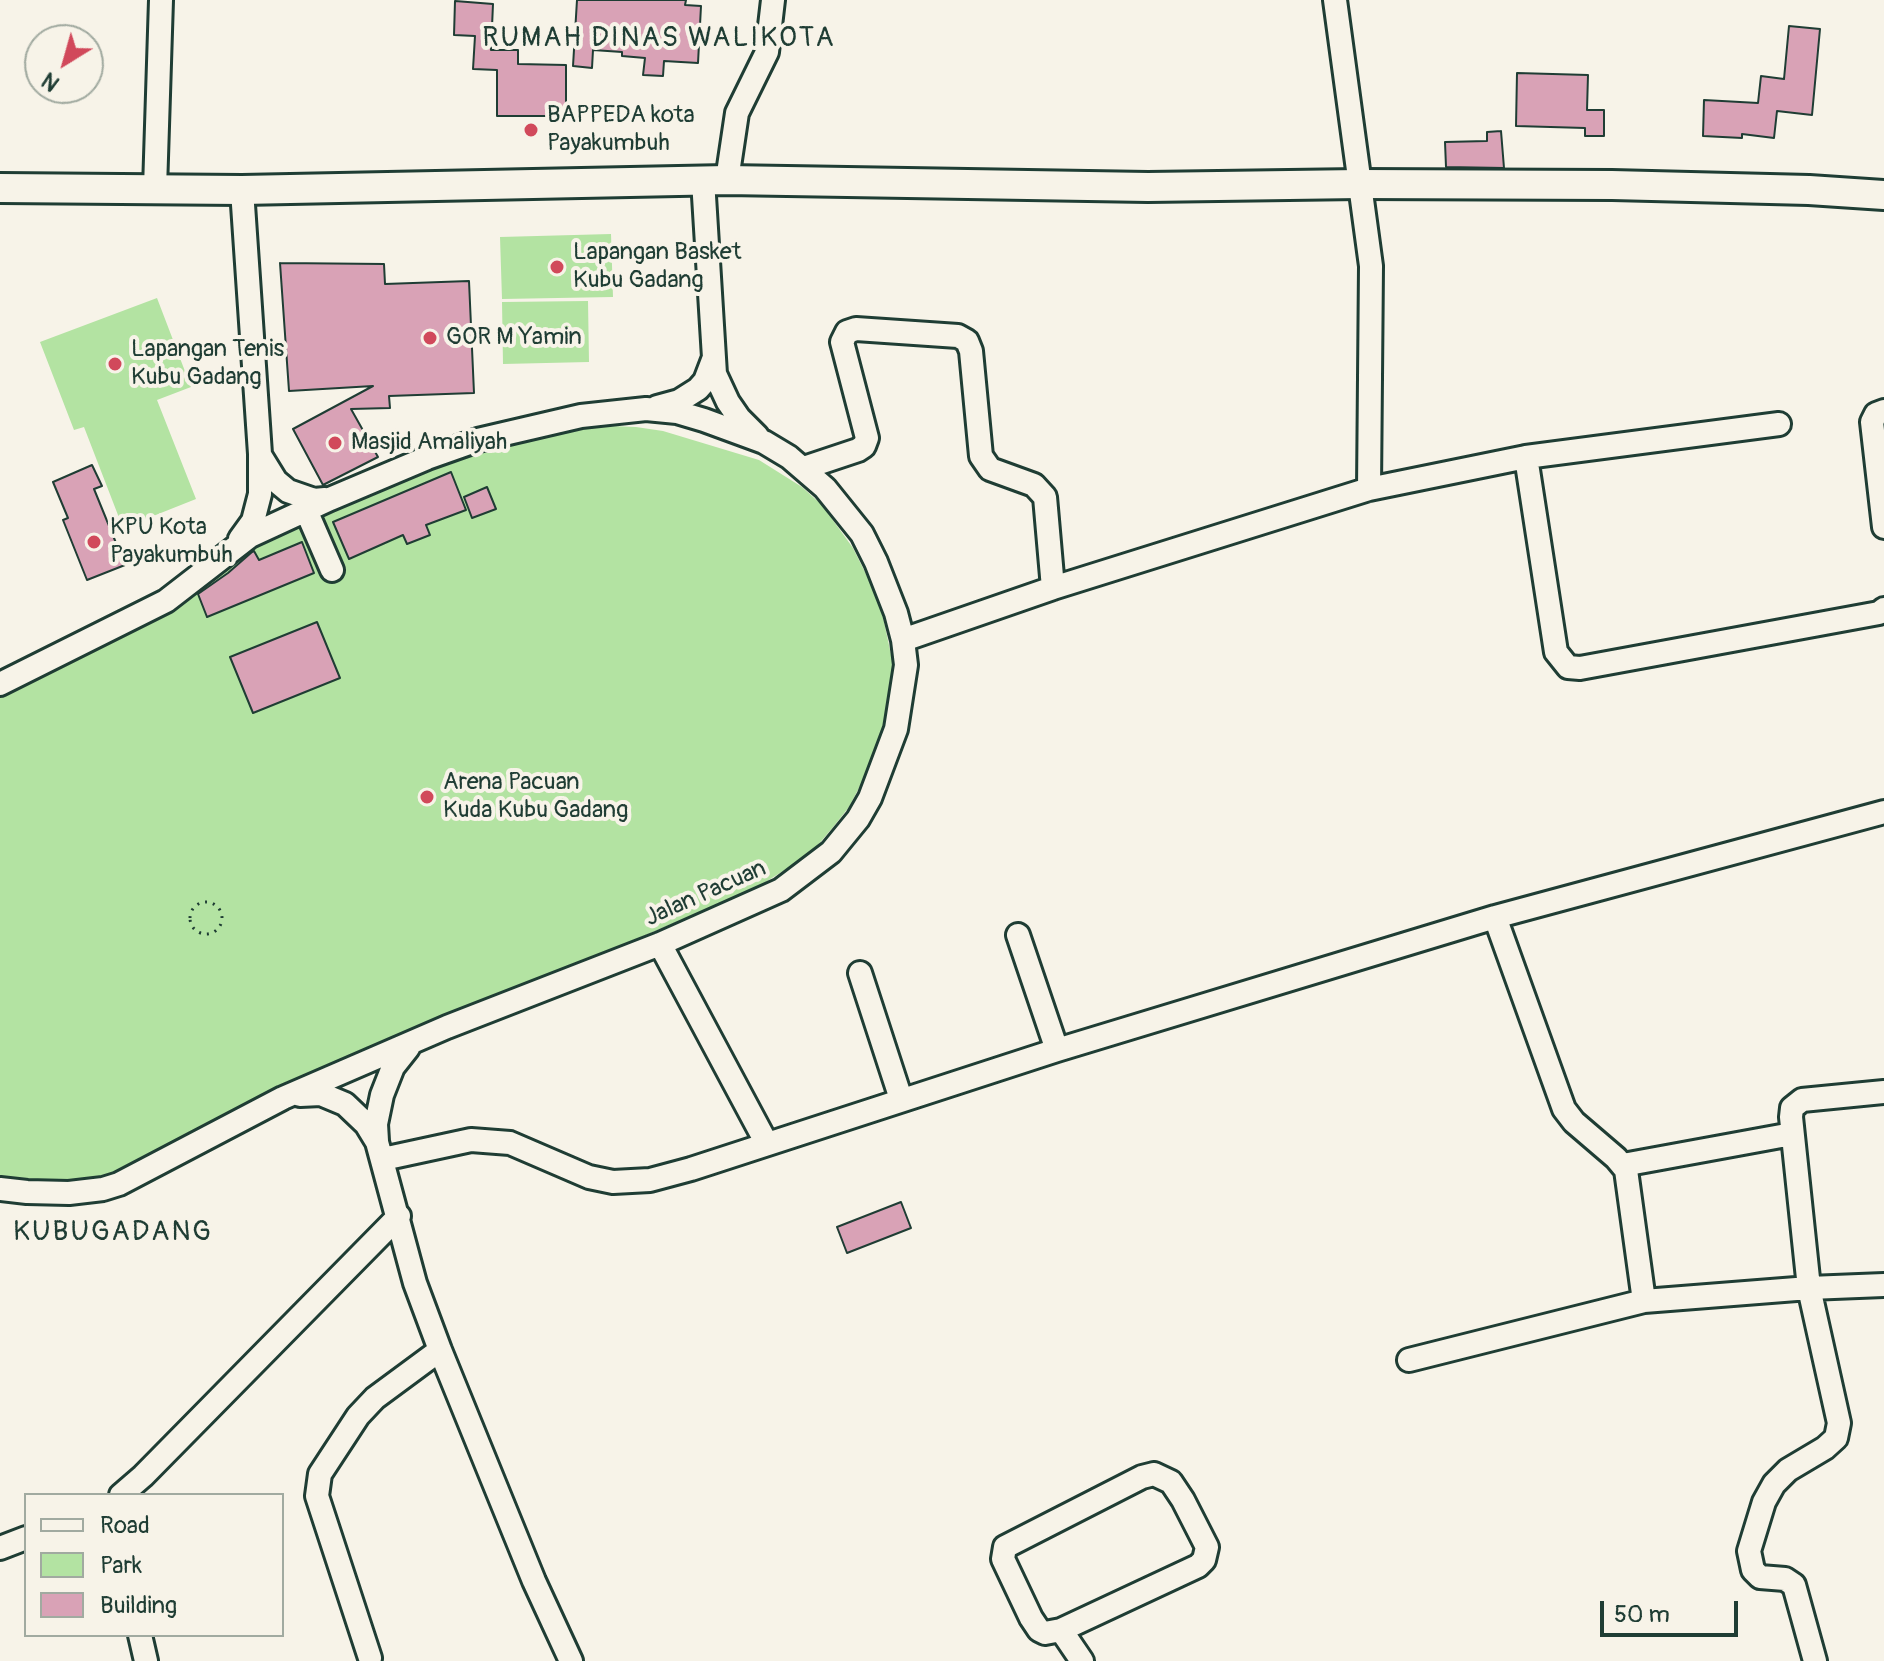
<!DOCTYPE html>
<style>
body{margin:0}
#map{position:relative;width:1884px;height:1661px;overflow:hidden;background:#f7f3e8;font-family:Pangolin,sans-serif}
canvas{display:block}
.legend{position:absolute;left:24px;top:1493px;width:260px;height:144px;box-sizing:border-box;background:#f7f3e8;border:2px solid #a1aaa0;margin:0;padding:10px 14px;list-style:none;font-size:24px;color:#1f3d34}
.legend li{display:flex;align-items:center;gap:16px;height:40px}
.legend b{width:40px;border:2px solid #a1aaa0}
.north{position:absolute;left:24px;top:24px;width:80px;height:80px;box-sizing:border-box;background:#f7f3e8;border:2px solid #a1aaa0;border-radius:50%;rotate:217deg;font-size:22px;font-weight:700;line-height:32px;text-align:center;color:#1f3d34}
.north::after{content:'';display:block;margin:auto;width:28px;height:36px;background:#d1495b;clip-path:polygon(50% 0,100% 100%,50% 72%,0 100%)}
.scale{position:absolute;left:1600px;top:1601px;width:138px;height:36px;box-sizing:border-box;border:4px solid #1f3d34;border-top:0;padding-left:10px;font-size:24px;line-height:28px;white-space:nowrap;color:#1f3d34;-webkit-text-stroke:6px #f7f3e8;paint-order:stroke}
</style>
<div id="map">
<canvas width="1884" height="1661"></canvas>
<ul class="legend">
<li><b style="height:10px;background:#f7f3e8"></b>Road</li>
<li><b style="height:22px;background:#b3e3a2"></b>Park</li>
<li><b style="height:22px;background:#d9a2b6"></b>Building</li>
</ul>
<div class="north">N</div>
<div class="scale">50 m</div>
</div>
<script>
const ctx = document.querySelector('canvas').getContext('2d');
ctx.lineJoin = 'round';
function fill(path, color) { ctx.fillStyle = color; ctx.fill(path, 'evenodd'); }
const shape = rows => new Path2D(rows.map(r => 'M' + r).join(''));
function strokePath(path, color, width, dash) { ctx.strokeStyle = color; ctx.lineWidth = width; ctx.lineCap = dash ? 'butt' : 'round'; ctx.setLineDash(dash || []); ctx.stroke(path); }
function label(font, color, halo, rows, align = 'center') {
  ctx.font = font + ' Pangolin,sans-serif'; ctx.lineWidth = 8; ctx.setLineDash([]); ctx.textBaseline = 'middle'; ctx.strokeStyle = halo; ctx.fillStyle = color; for (const [text, x, y, turn = 0] of rows) {
    ctx.save(); ctx.translate(x, y); ctx.rotate((+turn || 0) * Math.PI / 180); ctx.textAlign = isNaN(turn) ? turn : align; if (halo) ctx.strokeText(text, 0, 0); ctx.fillText(text, 0, 0); ctx.restore();
  }
}
const green = shape([
 [611,234,613,297,502,299,500,237],
 [157,298,191,387,157,400,196,499,123,528,84,427,74,430,40,342],
 [588,301,589,362,503,364,502,302],
 [587,425,636,427,663,431,759,460,802,487,822,505,853,548,876,594,883,617,893,664,893,688,889,715,871,765,849,807,834,826,818,845,799,861,756,888,280,1091,144,1161,93,1180,72,1183,0,1182,0,685,245,550,328,511,435,467,510,443]
]);
const building = shape([
 [577,0,686,0,685,5,701,6,698,63,664,61,663,76,643,75,645,58,622,56,622,52,593,50,592,68,573,66,577,0],
 [455,1,493,4,491,50,518,50,518,64,566,65,566,116,497,116,497,70,473,69,475,36,454,35,455,1],
 [1789,26,1820,29,1812,115,1777,111,1774,138,1742,134,1742,138,1703,136,1704,100,1758,103,1761,76,1784,79,1789,26],
 [1517,73,1588,75,1587,110,1604,110,1604,136,1585,136,1585,128,1516,126,1517,73],
 [1501,131,1504,168,1446,167,1445,142,1487,141,1487,132,1501,131],
 [280,263,384,264,385,284,469,281,474,393,389,396,390,408,351,409,378,457,323,485,293,429,373,386,289,391,280,263],
 [92,465,102,486,94,489,125,565,87,580,63,520,68,518,53,482,92,465],
 [451,472,466,510,426,525,430,535,407,544,403,535,349,559,333,522,451,472],
 [487,487,496,509,472,518,464,497,487,487],
 [302,542,314,573,207,617,198,594,228,573,252,552,254,551,259,560,302,542],
 [317,622,340,678,253,713,230,657,317,622],
 [901,1202,911,1228,847,1253,837,1227,901,1202]
]);
const path = shape([
 '190 918a16 16 0 1 1 32 0a16 16 0 1 1-32 0Z'
]);
const minor = shape([
 [1335,0,1371,266,1369,489],
 [703,180,715,374,728,402,739,418,757,436],
 [727,180,737,113,767,52,773,0],
 [155,189,161,0],
 [657,407,679,401,698,389,705,381,713,360],
 [1884,411,1876,414,1872,422,1884,527],
 [260,455,276,481,288,491,314,500,325,499],
 [1526,457,1779,424],
 [804,468,858,450,864,446,867,438,842,342,847,332,856,329,958,336,967,341,971,351,981,456,990,469,1034,485,1045,497,1053,588],
 [306,510,332,570],
 [240,539,253,521,260,494,260,454,242,190],
 [903,640,1053,588,1369,489,1526,457,1556,652,1568,667,1580,668,1879,613,1884,609],
 [0,684,166,601,250,536,330,499,427,458,478,440,581,416,646,409,677,412,704,420,764,442,789,457,825,488,862,534,876,562,896,613,903,640,906,665,896,729,870,798,858,819,831,852,781,890,660,944,447,1027,283,1098,119,1184,103,1189,69,1193,27,1192,0,1189],
 [1495,917,1564,1109,1574,1122,1616,1158,1626,1170,1644,1301,1809,1288,1884,1285],
 [1018,935,1057,1050],
 [660,944,767,1144],
 [860,973,901,1099],
 [300,1095,321,1094,345,1104,366,1124,377,1142,415,1283,440,1350,534,1581,571,1661],
 [377,1141,376,1124,382,1095,393,1067,408,1048],
 [383,1159,471,1140,510,1143,589,1177,613,1182,650,1180,691,1169,1057,1050,1495,917,1884,812],
 [1623,1165,1792,1134],
 [1409,1360,1644,1301],
 [1154,1474,1171,1482,1183,1500,1207,1547,1204,1560,1198,1566,1061,1630,1045,1633,1039,1630,1031,1618,1003,1559,1005,1547,1142,1477,1154,1474],
 [121,1495,143,1476,399,1216],
 [0,1548,26,1538],
 [1061,1630,1082,1661],
 [140,1635,146,1661],
 [370,1658,317,1496,320,1474,358,1416,375,1398,440,1350],
 [1815,1661,1794,1585,1785,1579,1760,1577,1753,1570,1749,1551,1764,1502,1774,1484,1788,1470,1825,1448,1836,1438,1839,1423,1809,1288,1791,1117,1792,1108,1802,1100,1884,1092]
]);
const major = shape([
 [0,188,242,190,727,180,1148,187,1359,184,1612,185,1809,190,1884,195]
]);
const markers = [
 [531,130,8,"#d1495b"],
 [557,267,8,"#d1495b"],
 [430,338,8,"#d1495b"],
 [115,364,8,"#d1495b"],
 [335,443,8,"#d1495b"],
 [94,542,8,"#d1495b"],
 [427,797,8,"#d1495b"]
];
const poiNames = [
 ["BAPPEDA kota",547,116],
 ["Payakumbuh",547,144],
 ["Lapangan Basket",573,253],
 ["Kubu Gadang",573,281],
 ["GOR M Yamin",446,338],
 ["Lapangan Tenis",131,350],
 ["Kubu Gadang",131,378],
 ["Masjid Amaliyah",351,443],
 ["KPU Kota",110,528],
 ["Payakumbuh",110,556],
 ["Arena Pacuan",443,783],
 ["Kuda Kubu Gadang",443,811]
];
const streetNames = [
 ["Jalan Pacuan",706,894,-24]
];
const quarterNames = [
 ["RUMAH DINAS WALIKOTA",659,39],
 ["KUBUGADANG",113,1233]
];
fill(green, '#b3e3a2');
fill(building, '#d9a2b6');
strokePath(building, '#1f3d34', 2);
strokePath(minor, '#1f3d34', 28);
strokePath(major, '#1f3d34', 34);
strokePath(path, '#1f3d34', 3, [2, 6]);
strokePath(minor, '#f7f3e8', 22);
strokePath(major, '#f7f3e8', 28);
for (const [x, y, r, color] of markers) { const dot = new Path2D(); dot.arc(x, y, r, 0, 2 * Math.PI); ctx.fillStyle = color; ctx.fill(dot); strokePath(dot, '#f7f3e8', 3); }
label('24px', '#1f3d34', '#f7f3e8', poiNames, 'left');
label('24px', '#1f3d34', '#f7f3e8', streetNames);
ctx.letterSpacing = '2px';
label('28px', '#1f3d34', '#f7f3e8', quarterNames);
ctx.letterSpacing = '0px';
</script>
